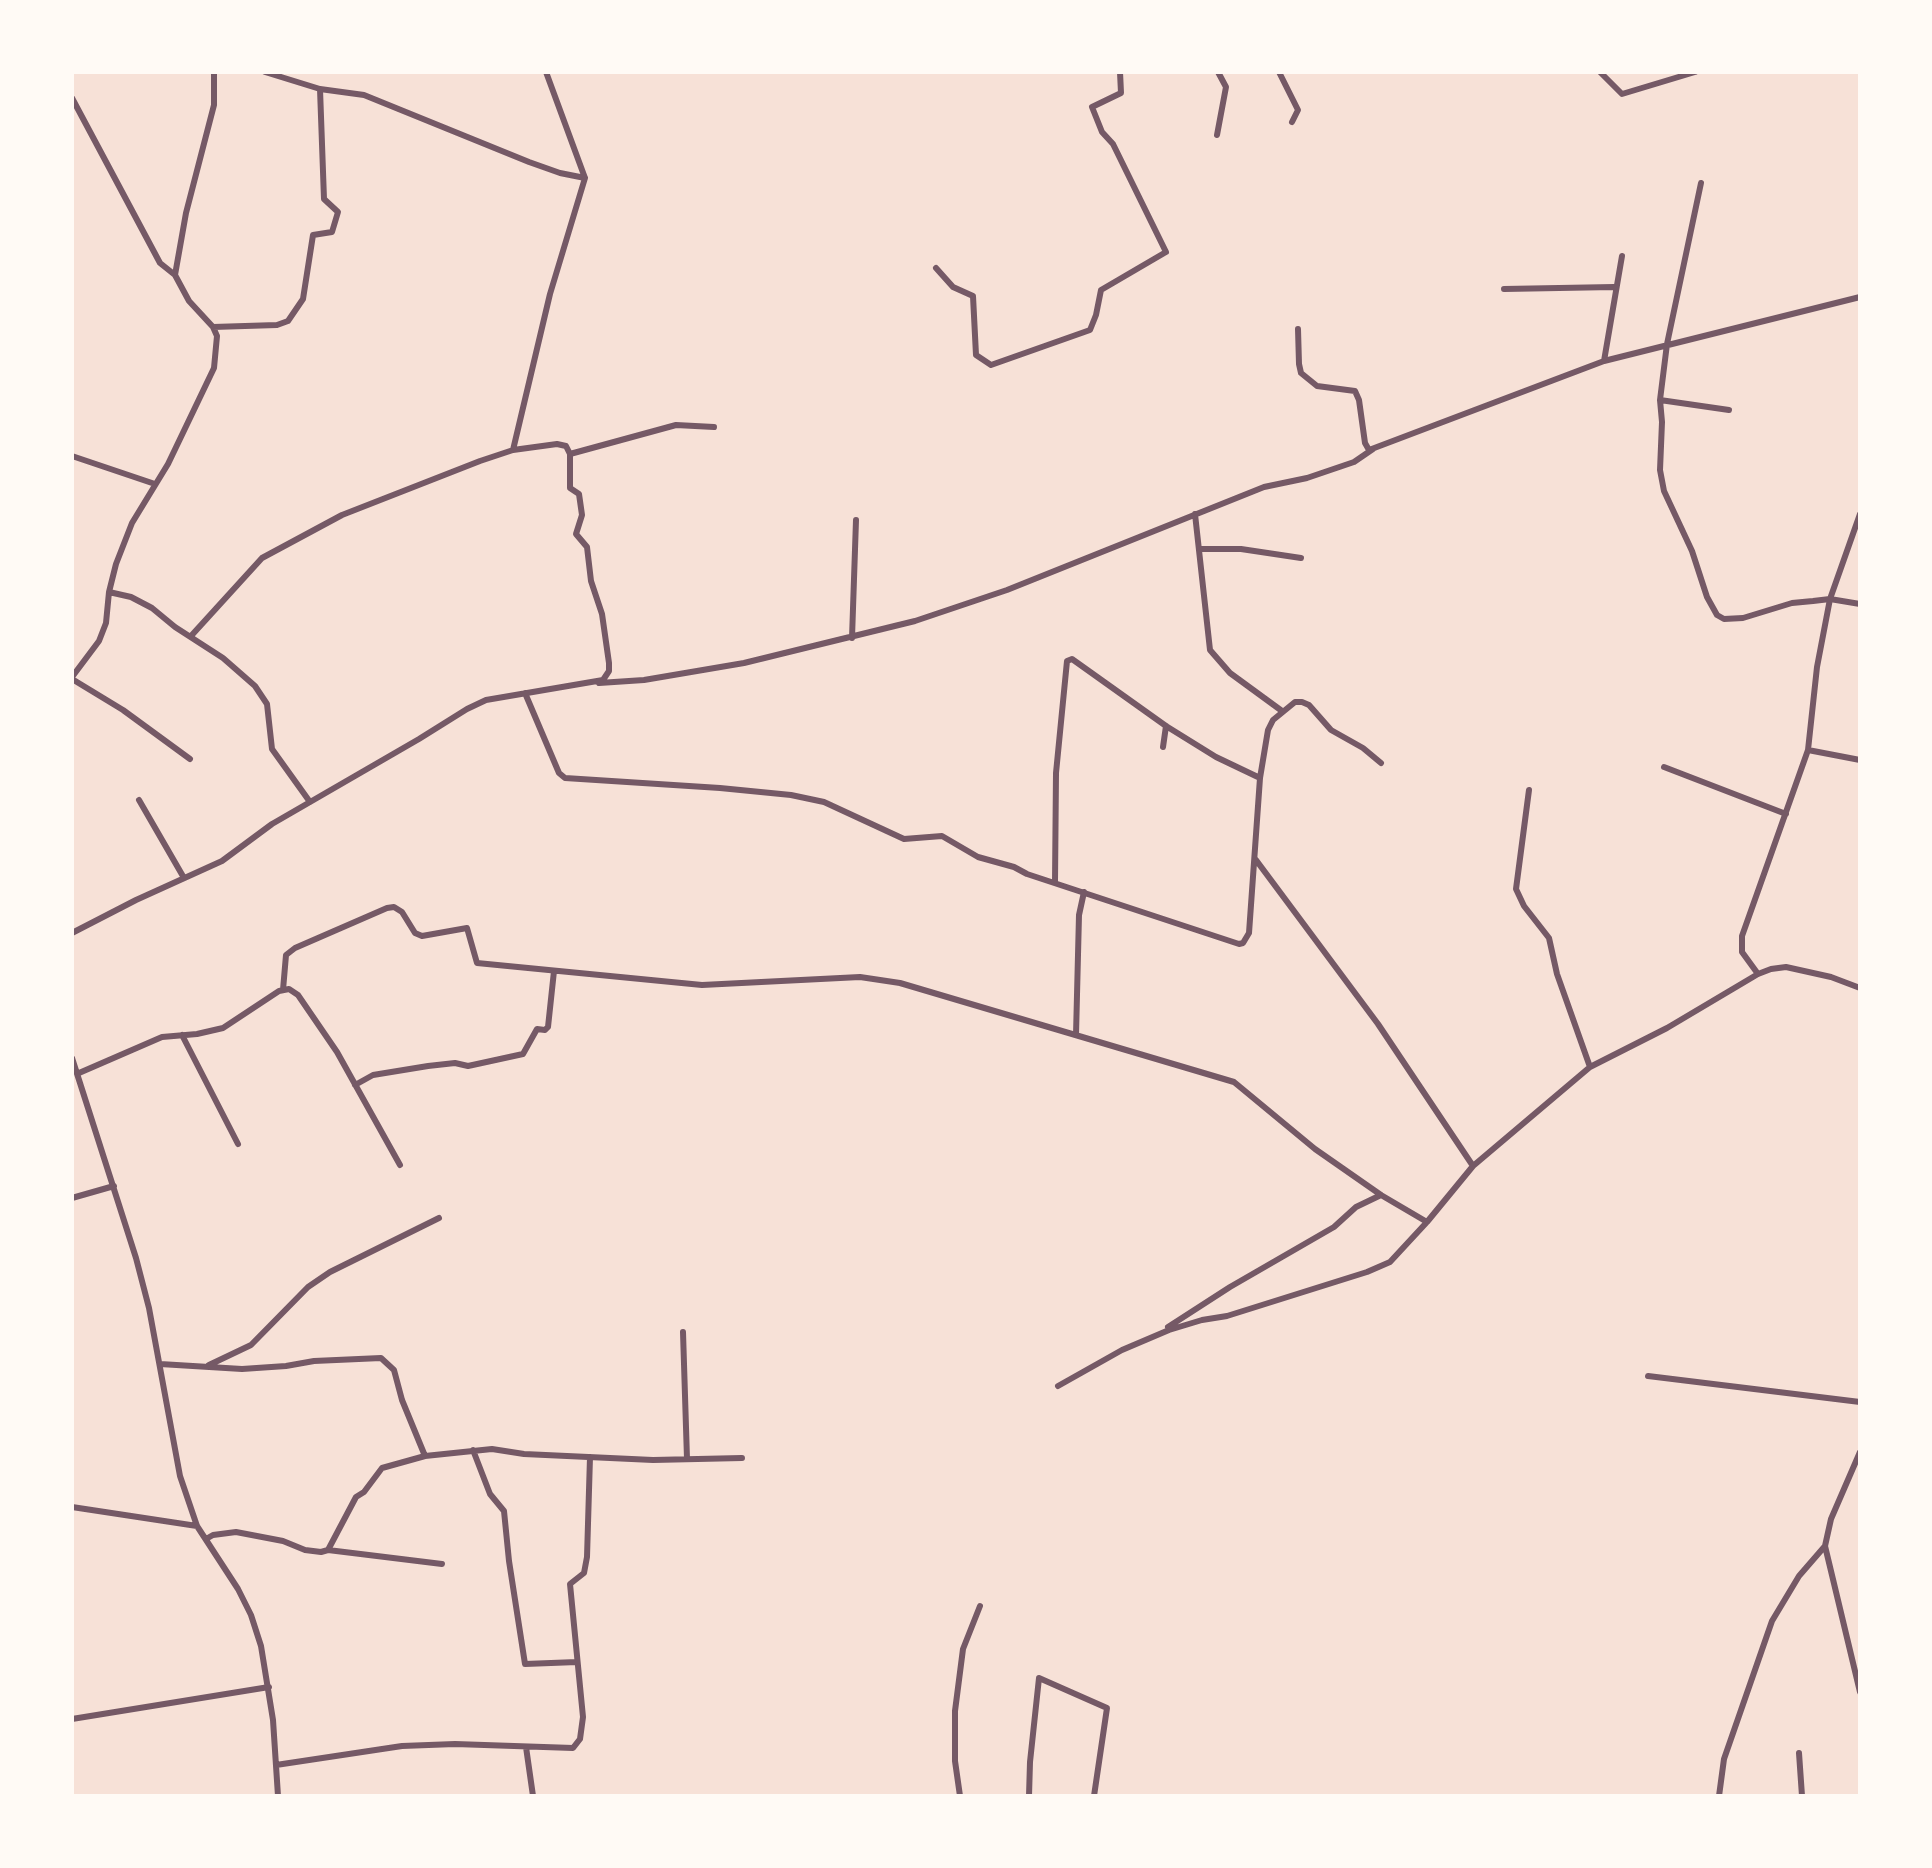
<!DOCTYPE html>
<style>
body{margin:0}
#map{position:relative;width:1932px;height:1868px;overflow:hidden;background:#f7e1d7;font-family:"Zilla Slab",serif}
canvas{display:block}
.frame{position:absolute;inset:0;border:74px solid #fffaf5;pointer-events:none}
</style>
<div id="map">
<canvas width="1932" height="1868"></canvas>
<div class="frame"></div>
</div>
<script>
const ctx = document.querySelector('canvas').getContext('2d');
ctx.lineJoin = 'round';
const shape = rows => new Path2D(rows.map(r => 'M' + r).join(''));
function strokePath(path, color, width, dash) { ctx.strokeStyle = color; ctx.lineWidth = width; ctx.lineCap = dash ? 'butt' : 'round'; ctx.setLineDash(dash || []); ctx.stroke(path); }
const minor = shape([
 [265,72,320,89,364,95,529,162,560,173,585,178],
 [1279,72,1298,110,1292,122],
 [1600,72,1622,94,1695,72],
 [72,98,160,263,175,275],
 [1217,135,1226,87,1218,72],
 [1701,183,1667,344,1660,400,1662,422,1660,470,1664,491,1692,551,1707,597,1717,615,1724,619,1743,618,1792,603,1813,601,1830,599,1860,604],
 [1622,256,1604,361,1860,297],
 [936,268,953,287,973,296,976,355,991,365,1090,330,1096,315,1101,290,1166,252,1113,144,1102,132,1092,107,1121,93,1120,72],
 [1504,289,1614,287],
 [213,327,277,325,288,321,303,299,313,235,332,232,338,212,324,199,320,89],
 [1298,329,1299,364,1301,373,1317,386,1355,391,1359,400,1365,443,1369,450,1604,361],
 [1660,400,1729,410],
 [513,450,550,294,585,178,546,72],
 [570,454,676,425,714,427],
 [72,456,155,484],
 [1195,514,1210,650,1230,673,1282,711],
 [1199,549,1241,549,1301,558],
 [109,592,131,597,152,608,175,627,223,658,255,686,267,704,272,749,310,802],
 [852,638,856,520],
 [72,677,99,641,106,623,109,592,116,564,132,523,168,464,214,368,217,336,213,327,189,301,175,275,186,213,214,105,214,72],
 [72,679,123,710,190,759],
 [599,683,644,680,744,663,915,621,1007,590,1264,487,1307,478,1354,462,1373,449],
 [525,693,559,773,565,778,720,788,791,795,824,802,904,839,942,836,978,857,1014,867,1027,874,1239,944,1243,943,1249,933,1260,778,1268,730,1273,720,1295,702,1302,702,1309,705,1331,730,1363,748,1381,763],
 [1163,747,1166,726],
 [1808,750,1860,760],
 [1664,767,1786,814],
 [1529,790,1516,889,1524,906,1549,938,1557,974,1590,1067],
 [139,800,184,878],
 [1256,860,1378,1024,1473,1166],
 [1055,882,1056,773,1067,661,1072,659,1166,726,1216,757,1260,778],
 [72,933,136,900,222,861,272,824,419,739,467,709,486,700,603,680,609,671,609,663,602,614,591,581,587,547,576,534,582,515,579,494,570,488,570,454,566,446,557,444,513,450,480,461,342,515,262,558,191,636],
 [1758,974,1742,952,1742,936,1808,750,1817,667,1830,599,1860,514],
 [283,990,286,955,295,948,387,908,394,907,402,912,415,933,422,936,467,928,477,963,702,985,860,977,900,983,1234,1082,1315,1149,1381,1195,1427,1222],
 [182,1035,238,1144],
 [1076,1035,1079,915,1084,892],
 [72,1058,136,1258,149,1308,180,1476,197,1526,238,1589,251,1615,261,1646,273,1720,278,1796],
 [79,1073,162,1037,197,1034,223,1028,279,991,289,989,298,995,337,1052,400,1165],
 [355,1085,373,1075,428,1066,455,1063,468,1066,523,1054,537,1029,545,1030,548,1027,554,971],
 [72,1198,114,1186],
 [1168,1327,1230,1287,1334,1227,1356,1207,1381,1195],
 [683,1332,687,1459],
 [160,1364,242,1369,286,1366,314,1361,381,1358,394,1370,402,1400,425,1456],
 [209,1365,251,1345,308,1287,330,1272,439,1218],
 [1648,1376,1860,1402],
 [1058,1386,1122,1350,1169,1330,1202,1320,1227,1316,1367,1272,1390,1262,1427,1222,1473,1166,1590,1067,1667,1028,1758,974,1771,969,1786,967,1831,977,1860,988],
 [473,1450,490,1494,504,1511,509,1561,525,1664,577,1662],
 [1860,1452,1831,1519,1825,1546,1860,1692],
 [72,1507,197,1526],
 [206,1539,213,1535,236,1532,283,1541,305,1550,321,1552,328,1550,356,1497,364,1492,382,1468,425,1456,492,1449,524,1454,653,1460,742,1458],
 [328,1550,442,1564],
 [72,1719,269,1687],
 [526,1747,533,1796],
 [1799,1753,1802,1796],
 [276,1765,402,1746,455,1744,573,1748,580,1739,583,1717,570,1584,584,1573,587,1557,590,1457],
 [960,1796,955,1761,955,1711,963,1649,980,1606],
 [1029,1796,1030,1762,1039,1678,1107,1708,1094,1796],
 [1719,1796,1724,1759,1772,1621,1799,1576,1825,1546]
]);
strokePath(minor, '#755966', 6);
</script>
